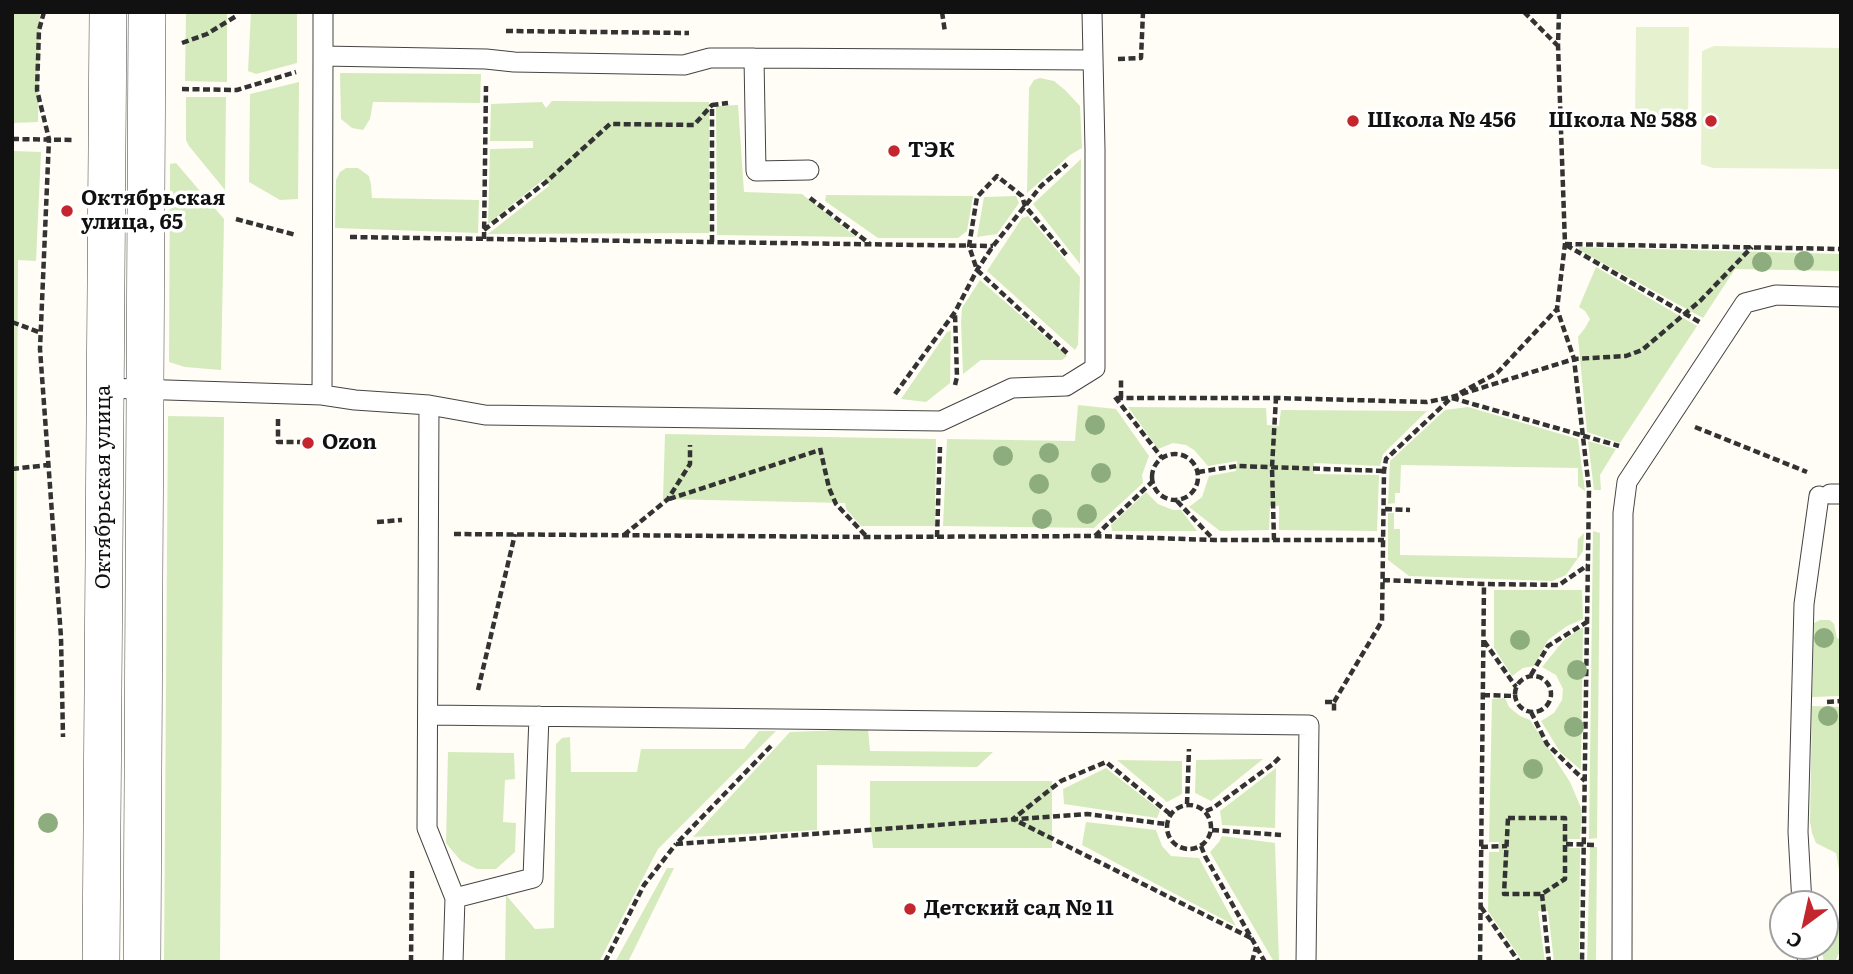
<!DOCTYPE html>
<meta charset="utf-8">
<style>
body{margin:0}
#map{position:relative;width:1853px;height:974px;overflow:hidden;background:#fffdf5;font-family:Literata,serif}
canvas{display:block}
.frame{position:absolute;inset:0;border:14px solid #111;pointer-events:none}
.north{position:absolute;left:1769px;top:890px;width:70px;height:70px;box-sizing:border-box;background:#fff;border:2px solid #a0a0a0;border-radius:50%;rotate:213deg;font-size:19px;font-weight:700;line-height:28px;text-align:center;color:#111}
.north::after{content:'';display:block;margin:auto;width:24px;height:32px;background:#c4262e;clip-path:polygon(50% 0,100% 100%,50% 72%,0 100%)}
</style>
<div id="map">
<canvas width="1853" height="974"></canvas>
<div class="frame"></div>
<div class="north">С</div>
</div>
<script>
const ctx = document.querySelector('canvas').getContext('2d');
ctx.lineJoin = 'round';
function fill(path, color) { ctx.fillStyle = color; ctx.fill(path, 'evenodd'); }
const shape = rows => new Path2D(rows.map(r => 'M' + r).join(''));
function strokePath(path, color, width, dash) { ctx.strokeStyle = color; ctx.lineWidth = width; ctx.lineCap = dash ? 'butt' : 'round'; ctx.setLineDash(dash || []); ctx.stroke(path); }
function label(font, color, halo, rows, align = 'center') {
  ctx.font = font + ' Literata,serif'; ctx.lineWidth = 7; ctx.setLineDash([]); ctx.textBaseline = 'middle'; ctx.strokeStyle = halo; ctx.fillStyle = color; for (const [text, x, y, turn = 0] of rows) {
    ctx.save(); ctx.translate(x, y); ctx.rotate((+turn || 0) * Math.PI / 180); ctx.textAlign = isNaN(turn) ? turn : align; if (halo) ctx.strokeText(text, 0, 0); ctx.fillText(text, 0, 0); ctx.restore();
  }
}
const green = shape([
 [12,12,40,12,38,122,12,123],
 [186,12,227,12,227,82,185,81],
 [251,12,297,12,297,63,256,74,248,71],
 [340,73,481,74,480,103,373,102,370,119,363,130,352,128,341,119],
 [1040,78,1054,81,1065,90,1080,106,1082,148,1070,155,1027,193,1029,88,1034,80],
 [299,82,298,199,280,200,249,182,250,94],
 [186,97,226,97,225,190,189,146,186,140],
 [552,101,709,102,709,233,488,234,549,186,544,179,488,224,490,149,533,148,533,141,490,141,491,104,542,102,546,108],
 [738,105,744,192,802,194,856,237,717,235,716,106],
 [12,151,41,152,36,261,18,260,14,962,12,962],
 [1081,159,1080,264,1033,204],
 [176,163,224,219,221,370,185,367,169,362,170,164],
 [346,168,358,168,369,176,371,185,372,198,479,200,478,233,335,228,336,180,340,172],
 [826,195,973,196,967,231,958,238,878,238,825,201],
 [1016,196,1019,203,997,234,977,237,984,197],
 [1028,216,1080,277,1078,345,1075,350,987,271,1022,218],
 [1579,247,1841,254,1841,271,1735,269,1703,318,1579,250],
 [1596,267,1697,326,1620,443,1587,432,1578,337,1585,328,1590,319,1585,311,1579,307],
 [980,280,1067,356,1062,360,981,360,963,374,961,322,962,308],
 [951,331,950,383,926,402,901,399,947,332],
 [1078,405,1116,409,1149,456,1142,475,1143,483,1094,528,943,526,947,439,1075,441],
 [1128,407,1266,408,1267,425,1279,426,1281,410,1427,411,1383,454,1380,466,1314,463,1314,474,1379,475,1377,531,1279,530,1279,506,1270,506,1269,530,1220,531,1189,507,1202,497,1209,476,1236,471,1237,461,1208,466,1194,450,1186,445,1173,443,1158,449],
 [1468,407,1578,439,1585,491,1578,486,1578,468,1401,465,1400,493,1395,493,1395,503,1388,504,1390,461,1445,410],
 [168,416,224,417,220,962,164,962],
 [665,434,936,439,935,526,861,526,846,509,845,503,663,499],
 [1588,441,1616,449,1600,475,1601,490,1594,490],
 [1146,492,1158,504,1173,510,1181,510,1197,531,1112,531,1111,525],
 [1388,513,1394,513,1394,529,1400,529,1400,555,1577,558,1578,539,1584,533,1583,551,1566,575,1552,581,1409,576,1388,560],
 [1593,531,1600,533,1597,838,1589,839],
 [1494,590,1582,590,1583,619,1567,626,1548,640,1534,666,1523,668,1512,676,1494,648],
 [1820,620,1830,620,1834,624,1837,638,1841,639,1841,696,1812,697,1814,623],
 [1583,627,1581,770,1560,752,1541,721,1554,713,1562,700,1563,689,1556,675,1542,667,1564,640],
 [1505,698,1509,707,1520,716,1530,720,1570,782,1582,810,1580,839,1568,839,1569,848,1580,848,1579,962,1554,962,1548,911,1538,911,1545,962,1523,962,1488,911,1489,852,1499,852,1499,842,1489,842,1492,699],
 [1812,706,1841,707,1841,881,1836,853,1816,843,1812,833,1810,821],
 [868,729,870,751,993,752,977,767,817,765,817,830,693,837,790,732],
 [759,731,776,731,658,849,599,962,505,962,506,895,535,929,554,928,556,744,562,738,570,737,571,772,637,772,641,749,744,749],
 [448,752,514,753,515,779,505,780,503,822,516,823,515,852,496,869,477,869,461,861,446,843],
 [1263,759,1211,801,1195,793,1196,760],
 [1117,760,1182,761,1182,794,1167,802],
 [1106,768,1160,810,1157,818,1064,804,1063,789],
 [1276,768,1275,828,1222,825,1220,811],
 [870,781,1052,781,1052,848,873,848,870,822],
 [1086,822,1156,830,1162,846,1171,856,1199,858,1236,926,1082,845],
 [1222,836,1275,843,1279,962,1274,962,1210,852,1219,842],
 [1590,847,1597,847,1596,962,1587,962],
 [667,868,674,868,628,962,615,962],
 [1841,924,1841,948,1835,962,1824,962,1821,947,1825,946,1825,936,1830,929]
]);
const pitch = shape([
 [1636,27,1689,27,1688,122,1635,122],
 [1714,46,1841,48,1841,169,1713,168,1701,164,1702,51]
]);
const path = shape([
 [44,12,39,30,37,90,49,139,40,349,61,637,63,737],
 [942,12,945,32],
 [1524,12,1557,45],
 [1559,12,1558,45,1565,244,1557,309,1574,359,1589,489,1582,962],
 [506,31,689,33],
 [182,43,207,34,238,15],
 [1118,59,1141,58,1143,12],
 [182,89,237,90,296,72],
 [12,139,74,140],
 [810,198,870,244],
 [236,219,296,235],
 [484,230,546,182,610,124,694,125,712,105],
 [350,237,993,246],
 [484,239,486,86],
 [712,242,712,105,728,103],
 [1565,244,1841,249],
 [1566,245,1701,323],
 [12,322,41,333],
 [1067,353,977,270,969,246,977,197,997,176,1022,196,1025,206,1068,257],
 [955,385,957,377,955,314],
 [1460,393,1497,373,1557,309],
 [895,394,955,312,977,270,993,246,1041,186,1067,164],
 [1115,397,1162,458],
 [1116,398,1276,398,1427,402,1452,397,1574,359,1626,356,1642,350,1700,301,1752,247],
 [1121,398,1121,378],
 [1452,398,1619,446],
 [278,419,278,442,303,442],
 [1695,427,1807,472],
 [820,448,829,488,836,504,866,536],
 '1152 477a23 23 0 1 1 46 0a23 23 0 1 1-46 0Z',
 [12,469,48,465],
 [1198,472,1237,466,1384,471],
 [669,499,820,450],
 [1177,501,1214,540],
 [1385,509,1410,510],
 [377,522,402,520],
 [454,534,867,537,1094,536,1214,540,1384,540],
 [624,535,668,499,690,464,690,445],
 [1095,536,1152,482],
 [937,537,940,447],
 [1274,540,1272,467,1276,398],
 [1383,580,1484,584,1559,585,1588,565],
 [1484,641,1516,687],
 [1531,675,1548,646,1587,622],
 '1515 694a18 18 0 1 1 36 0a18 18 0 1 1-36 0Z',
 [478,690,515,534],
 [1483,695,1515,696],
 [1325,702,1334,702,1334,713],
 [1334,702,1382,621,1384,471,1386,459,1450,399],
 [1827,702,1841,701],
 [1531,712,1547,744,1585,781],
 [771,746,676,844,1087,814,1166,824],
 [1187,804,1189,749],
 '1167 827a22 22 0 1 1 44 0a22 22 0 1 1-44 0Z',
 [1206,811,1213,808,1273,764,1281,756],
 [1170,814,1106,762,1061,781,1013,819,1251,938],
 [1508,818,1565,818,1565,879,1542,894,1504,894,1508,818],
 [1212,830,1281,835],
 [1566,844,1595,845],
 [1201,846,1205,856,1265,962],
 [1481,847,1507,846],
 [1542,894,1549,962],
 [1481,907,1519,962],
 [411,962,412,870],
 [605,962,644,885,676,844],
 [1252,962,1256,947],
 [1480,962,1484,584],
 [1840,962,1841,960]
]);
const service = shape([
 [323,12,323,56],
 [754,58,756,171,809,170],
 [105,388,322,395,355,400,429,405,485,415,941,421,1012,388,1066,386,1095,368,1095,149,1092,12],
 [322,395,323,56,486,59,514,62,684,65,710,58,754,58,1092,60],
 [429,405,427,828,455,898,453,962],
 [1830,494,1841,494],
 [428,715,1309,725,1306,962],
 [455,898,533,878,539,716],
 [1802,904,1798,832,1804,604,1819,496],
 [1805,946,1808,962],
 [1622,962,1623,513,1627,482,1745,303,1776,295,1841,297]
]);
const minor = shape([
 [101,962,108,12],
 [142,962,147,12]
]);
const trees = [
 [1804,261],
 [1762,262],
 [1095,425],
 [1049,453],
 [1003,456],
 [1101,473],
 [1039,484],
 [1087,514],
 [1042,519],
 [1824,638],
 [1520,640],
 [1577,670],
 [1828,716],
 [1574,727],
 [1533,769],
 [48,823]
];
const markers = [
 [1353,121,7,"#c4262e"],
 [1711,121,7,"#c4262e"],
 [894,151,7,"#c4262e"],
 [67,211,7,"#c4262e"],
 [308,443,7,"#c4262e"],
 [910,909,7,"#c4262e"]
];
const poiNames = [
 ["Школа № 456",1367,121],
 ["Школа № 588",1697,121,"right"],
 ["ТЭК",908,151],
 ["Октябрьская",81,199],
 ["улица, 65",81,223],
 ["Ozon",322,443],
 ["Детский сад № 11",924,909]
];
const streetNames = [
 ["Октябрьская улица",104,487,-90]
];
fill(green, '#d5ebbd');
fill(pitch, '#e6f2cf');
strokePath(service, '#444', 21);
strokePath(minor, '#444', 38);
strokePath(path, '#333', 4.5, [7, 3.5]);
strokePath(service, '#fff', 19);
strokePath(minor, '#fff', 37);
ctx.fillStyle = '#8dad7f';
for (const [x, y] of trees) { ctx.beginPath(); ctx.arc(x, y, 10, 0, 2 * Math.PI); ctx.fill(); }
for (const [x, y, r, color] of markers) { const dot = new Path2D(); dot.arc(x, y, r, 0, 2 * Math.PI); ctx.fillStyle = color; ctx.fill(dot); strokePath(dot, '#fff', 2.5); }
label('bold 21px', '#111', '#fff', poiNames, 'left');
label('21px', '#111', '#fff', streetNames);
</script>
